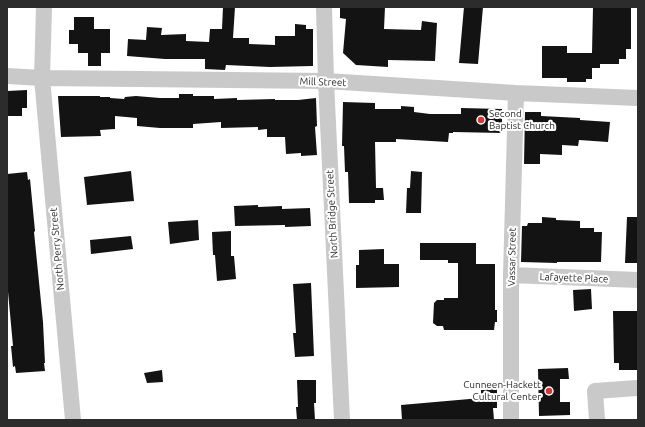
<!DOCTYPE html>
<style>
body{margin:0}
#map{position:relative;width:645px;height:427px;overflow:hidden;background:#fff;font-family:Ubuntu,sans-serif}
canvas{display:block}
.frame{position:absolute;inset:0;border:8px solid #2c2c2c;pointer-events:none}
</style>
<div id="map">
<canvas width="645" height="427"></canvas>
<div class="frame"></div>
</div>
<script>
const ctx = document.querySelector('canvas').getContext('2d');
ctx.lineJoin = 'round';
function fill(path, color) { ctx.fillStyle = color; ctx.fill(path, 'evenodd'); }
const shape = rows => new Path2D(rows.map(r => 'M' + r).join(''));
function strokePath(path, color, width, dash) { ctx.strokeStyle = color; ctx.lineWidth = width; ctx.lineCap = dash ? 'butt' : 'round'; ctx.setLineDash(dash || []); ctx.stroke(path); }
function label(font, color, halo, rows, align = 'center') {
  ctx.font = font + ' Ubuntu,sans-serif'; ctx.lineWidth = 4; ctx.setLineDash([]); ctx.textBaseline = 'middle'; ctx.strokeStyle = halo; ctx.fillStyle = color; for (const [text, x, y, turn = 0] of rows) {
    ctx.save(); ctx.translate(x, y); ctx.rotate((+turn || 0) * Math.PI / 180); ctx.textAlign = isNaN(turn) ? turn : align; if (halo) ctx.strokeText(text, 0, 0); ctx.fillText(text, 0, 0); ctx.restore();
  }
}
const building = shape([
 [223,7,235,7,233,38,249,38,249,44,275,45,275,36,295,36,295,24,306,25,306,29,313,29,313,66,270,67,226,65,225,70,205,69,205,59,165,59,127,56,128,39,146,40,147,27,162,28,161,35,186,34,186,41,209,42,210,29,222,29],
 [340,7,385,7,384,29,421,30,422,21,437,23,435,61,388,60,388,67,356,65,343,53,346,19,340,18],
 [464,7,483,7,478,64,459,63],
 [593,7,631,7,631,49,626,49,626,59,619,59,619,64,600,64,600,68,592,68,592,79,586,79,586,82,567,82,567,78,542,78,542,46,567,46,567,53,592,53],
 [74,17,94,17,94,29,110,29,110,53,101,53,101,66,88,66,88,53,78,53,78,44,69,44,69,30,74,30],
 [27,90,27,108,22,108,22,116,7,116,7,91],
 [179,94,193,94,193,96,214,96,214,99,237,98,237,100,275,99,275,100,298,100,316,98,317,126,315,127,317,155,301,156,301,153,286,154,285,137,267,137,267,129,258,130,258,127,221,128,221,122,193,124,193,128,160,128,137,126,137,118,115,116,115,129,100,130,101,136,61,137,58,96,100,96,100,97,110,97,110,98,124,99,125,97,136,96,160,98,179,98],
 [343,102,375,103,375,109,401,109,401,106,414,107,414,112,430,114,461,114,461,108,502,109,502,133,453,132,453,133,449,133,448,142,396,139,396,142,375,142,376,188,383,188,384,200,375,200,375,203,349,203,348,172,345,172,344,146,342,146],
 [525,112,541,112,541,116,580,118,580,120,610,122,608,142,579,140,578,146,562,145,562,155,540,154,540,164,524,164],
 [131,171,134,201,87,205,84,177],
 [411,171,422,172,421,213,406,213,407,188,410,188],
 [27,172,28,180,30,179,35,231,34,232,43,322,45,363,44,363,45,371,16,373,15,366,13,367,11,346,13,346,7,281,7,174],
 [258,205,258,207,282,206,282,209,310,208,311,226,285,227,285,225,235,226,234,206],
 [542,217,556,218,556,220,580,221,580,228,594,228,594,232,602,232,601,262,557,262,557,263,521,262,522,226,527,226,528,223,542,223],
 [627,217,638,217,638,263,625,263],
 [198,220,199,240,170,244,168,222],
 [231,231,231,256,234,256,236,279,217,281,215,255,213,255,212,232],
 [131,236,133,249,91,254,90,240],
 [420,243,476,243,476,264,495,264,495,310,497,310,497,322,495,322,494,330,444,330,443,326,437,326,433,323,434,303,437,300,444,300,444,298,458,298,458,263,448,263,448,260,420,260],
 [384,249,384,264,399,264,399,287,356,288,356,265,359,265,359,250],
 [311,283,314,356,295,357,293,333,296,333,293,284],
 [591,289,592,309,574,311,573,290],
 [613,311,638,311,638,370,619,370,619,363,614,363],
 [568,368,569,379,560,379,560,402,570,402,570,415,539,416,538,369],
 [162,370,163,382,147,383,144,373],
 [297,380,316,380,316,403,314,403,315,420,297,420,296,407,298,407],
 [481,386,497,386,497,408,493,408,494,420,402,420,401,405,481,398]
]);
const minor = shape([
 [44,7,42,78,73,420],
 [324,7,326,81,342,420],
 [7,76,42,78,326,81,516,93,638,98],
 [511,275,638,280],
 [511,420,511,275,516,93],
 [597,420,595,391,637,388]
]);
const markers = [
 [481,120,4,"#dc3538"],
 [549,391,4,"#dc3538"]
];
const streetNames = [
 ["Mill Street",323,82,2],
 ["North Bridge Street",332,214,-93],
 ["North Perry Street",57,249,-95],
 ["Vassar Street",512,257,-89],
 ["Lafayette Place",574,278,2]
];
const poiNames = [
 ["Second",489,114],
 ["Baptist Church",489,126],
 ["Cunneen-Hackett",541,385,"right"],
 ["Cultural Center",541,397,"right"]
];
fill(building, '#131313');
strokePath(minor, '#c9c9c9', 16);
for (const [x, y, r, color] of markers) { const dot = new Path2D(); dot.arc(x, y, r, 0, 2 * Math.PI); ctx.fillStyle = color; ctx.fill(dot); strokePath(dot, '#fff', 1.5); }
label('10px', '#2c2c2c', '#fff', streetNames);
label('10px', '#2c2c2c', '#fff', poiNames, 'left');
</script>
